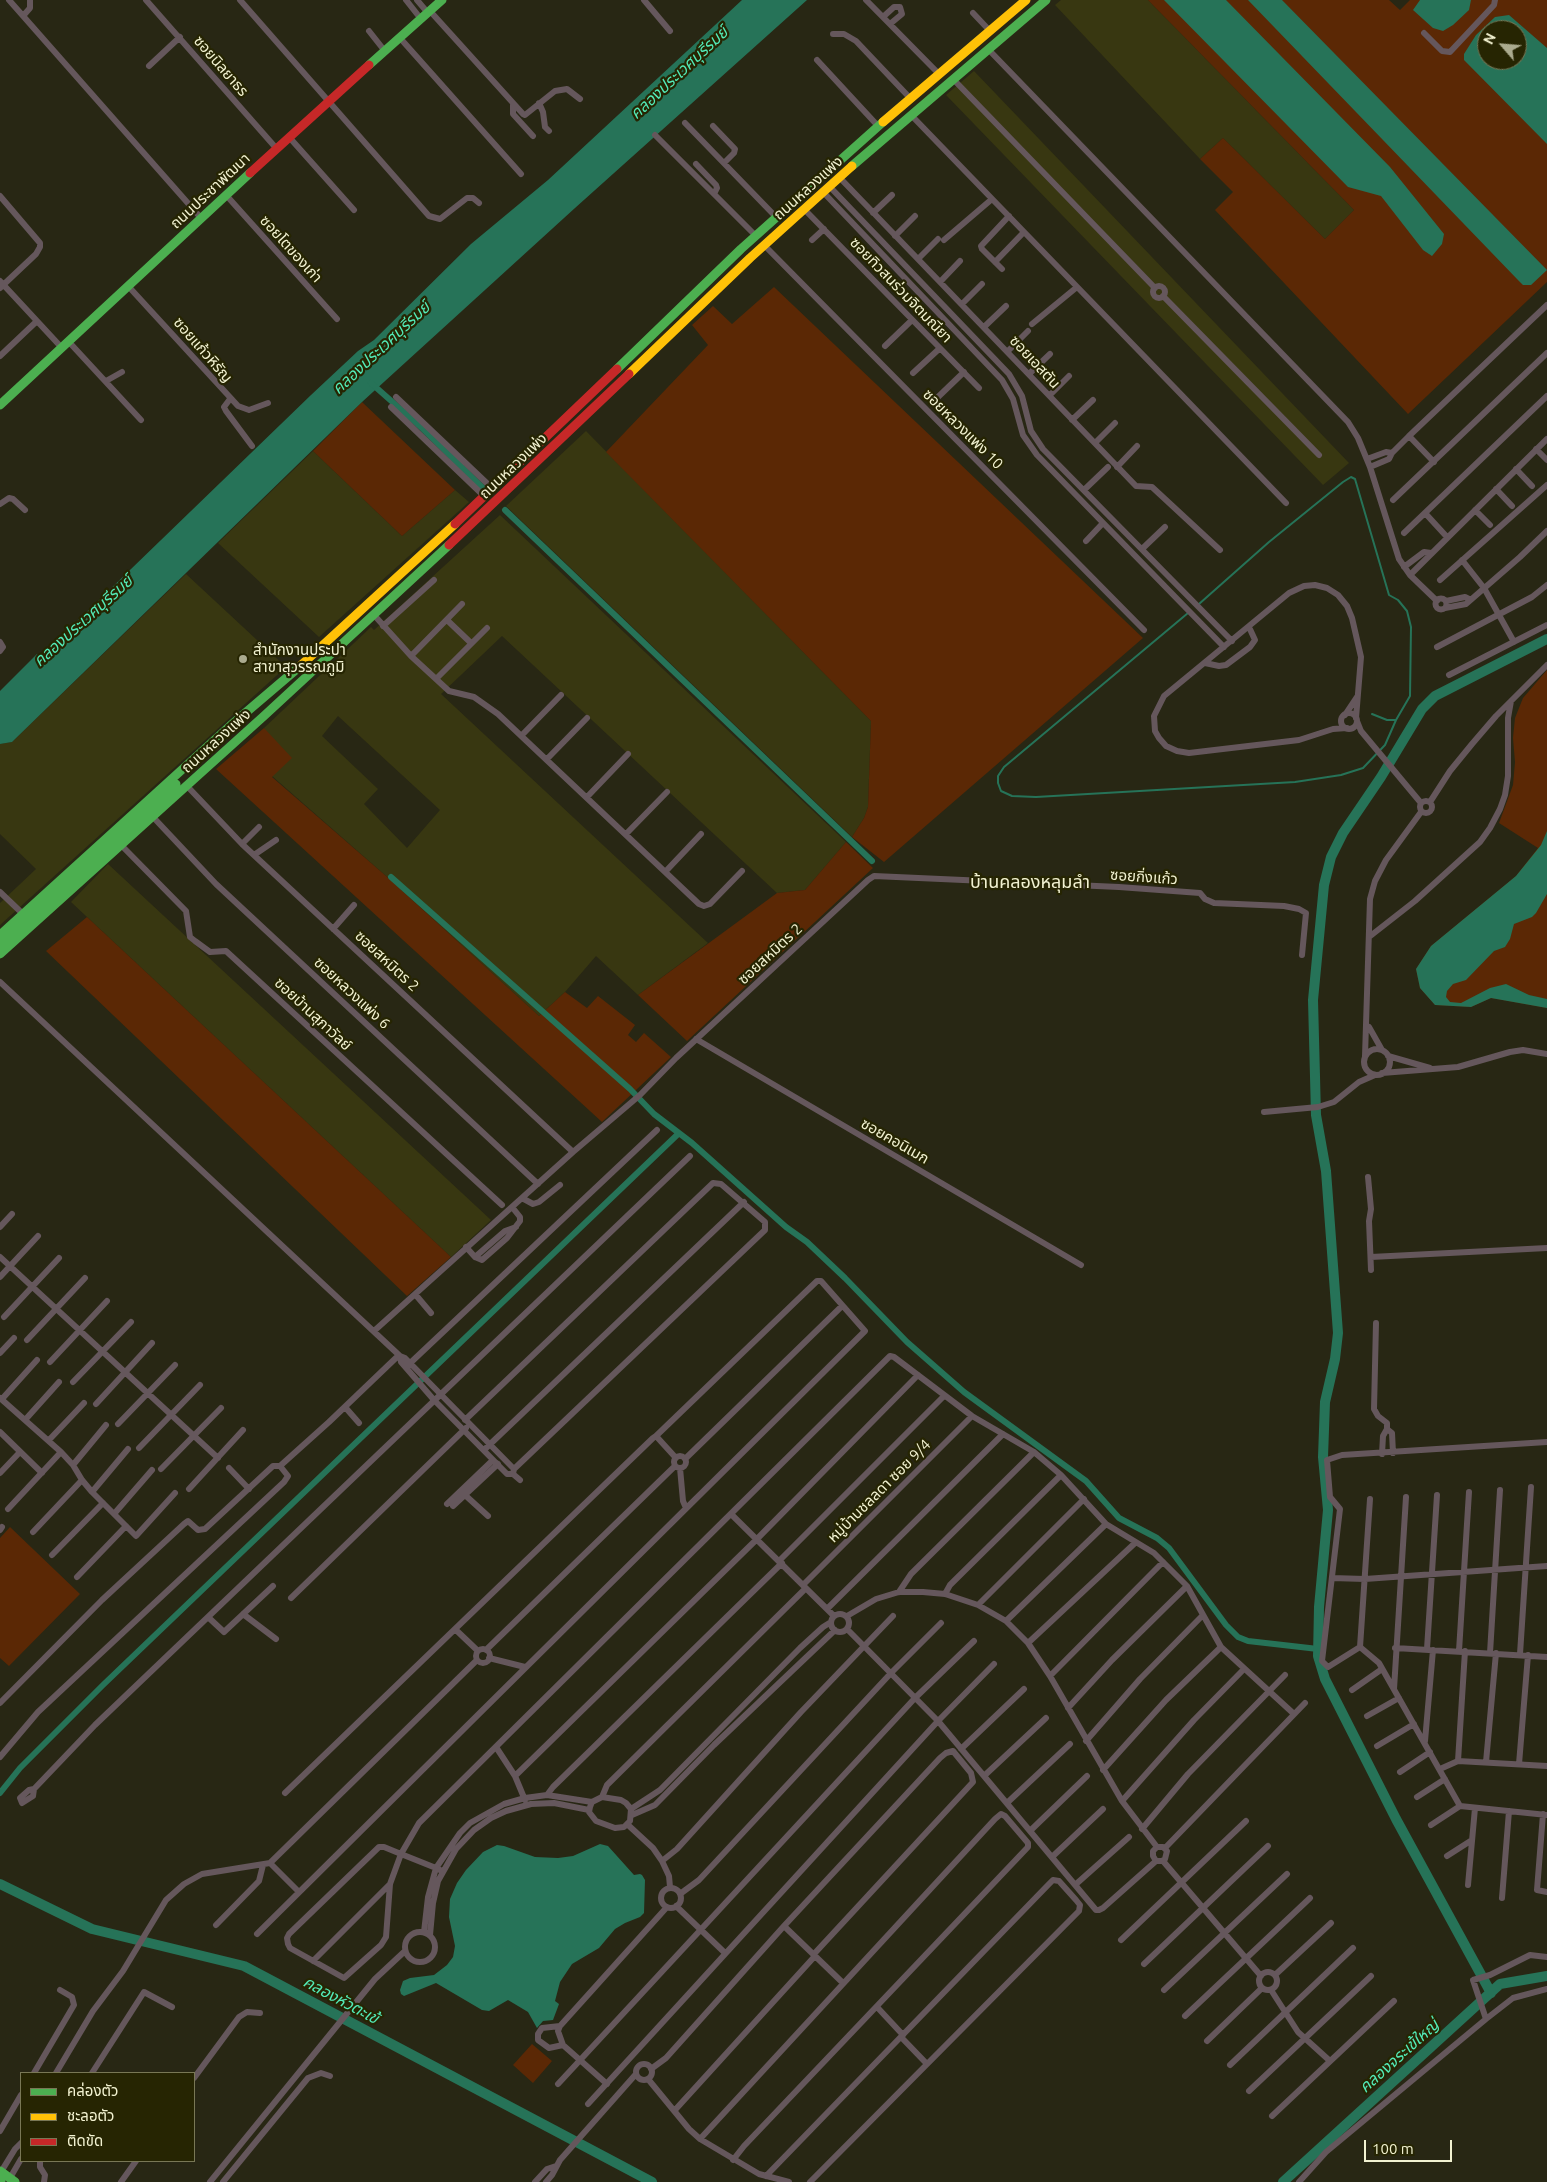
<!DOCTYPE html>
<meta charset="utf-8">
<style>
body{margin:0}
#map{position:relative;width:1547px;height:2182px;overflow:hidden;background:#282714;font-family:Ubuntu,"Noto Sans Thai",sans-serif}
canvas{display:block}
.legend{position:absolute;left:20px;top:2072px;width:175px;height:90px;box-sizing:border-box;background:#262502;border:1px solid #787755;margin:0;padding:6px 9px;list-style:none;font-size:15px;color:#f2f2d1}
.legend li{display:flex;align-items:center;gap:10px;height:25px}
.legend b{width:25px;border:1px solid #787755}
.north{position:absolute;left:1477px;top:20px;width:50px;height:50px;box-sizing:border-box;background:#262502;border:1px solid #787755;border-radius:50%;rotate:297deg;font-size:14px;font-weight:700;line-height:20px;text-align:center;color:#f2f2d1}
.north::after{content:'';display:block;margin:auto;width:18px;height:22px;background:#abab8f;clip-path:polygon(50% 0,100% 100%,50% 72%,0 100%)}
.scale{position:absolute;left:1364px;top:2140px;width:88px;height:22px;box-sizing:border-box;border:2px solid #f2f2d1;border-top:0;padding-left:6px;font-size:15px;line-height:18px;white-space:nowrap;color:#f2f2d1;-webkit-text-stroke:4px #262502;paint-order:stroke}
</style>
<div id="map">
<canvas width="1547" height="2182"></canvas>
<ul class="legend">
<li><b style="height:6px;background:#4caf50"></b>คล่องตัว</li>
<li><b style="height:6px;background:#ffc107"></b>ชะลอตัว</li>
<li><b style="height:6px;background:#c62828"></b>ติดขัด</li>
</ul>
<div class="north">N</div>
<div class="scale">100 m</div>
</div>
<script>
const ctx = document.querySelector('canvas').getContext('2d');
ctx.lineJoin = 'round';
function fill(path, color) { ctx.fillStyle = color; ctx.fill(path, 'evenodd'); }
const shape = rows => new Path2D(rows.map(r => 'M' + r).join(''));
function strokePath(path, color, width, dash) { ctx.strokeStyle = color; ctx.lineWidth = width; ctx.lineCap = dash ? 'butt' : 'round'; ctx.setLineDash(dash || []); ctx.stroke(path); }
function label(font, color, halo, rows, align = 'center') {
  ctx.font = font + ' Ubuntu,"Noto Sans Thai",sans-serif'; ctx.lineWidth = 4.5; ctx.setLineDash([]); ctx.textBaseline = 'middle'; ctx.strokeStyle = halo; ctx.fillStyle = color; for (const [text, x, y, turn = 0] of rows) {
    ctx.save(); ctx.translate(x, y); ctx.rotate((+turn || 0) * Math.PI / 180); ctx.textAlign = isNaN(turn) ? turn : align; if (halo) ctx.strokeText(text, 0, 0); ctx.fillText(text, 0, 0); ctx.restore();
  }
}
const built = shape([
 [1061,0,1148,0,1354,210,1325,239,1223,138,1200,159,1055,5],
 [974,71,1349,463,1323,485,946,95],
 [586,431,871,721,868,807,864,818,852,837,506,506],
 [313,451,402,536,455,490,469,502,319,637,218,543],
 [500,515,846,842,805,890,777,893,502,636,441,694,708,943,638,995,596,956,565,992,539,1016,386,876,272,776,264,728,371,627,374,630],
 [338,716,440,810,407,848,364,804,378,789,322,736],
 [186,574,286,667,0,925,0,903,36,869,0,834,0,744,12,742],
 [108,864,291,1034,491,1220,451,1257,71,902]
]);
const green = shape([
 [1148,0,1389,0,1400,10,1410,0,1547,0,1547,282,1408,414,1215,210,1233,192,1200,159,1223,138,1325,239,1354,210],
 [1487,30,1517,30,1517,60,1487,60],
 [774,287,1143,638,884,862,852,837,864,818,868,807,871,721,606,452,708,345,692,325,713,306,732,324],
 [362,402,455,490,402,536,313,451],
 [1547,670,1547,1008,1491,998,1471,1007,1435,1005,1420,988,1416,969,1431,946,1516,876,1538,848,1499,823,1513,785,1515,762,1513,738,1515,718,1523,698],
 [264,728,292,758,272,777,386,876,539,1016,565,992,587,1008,598,996,635,1025,628,1035,636,1042,644,1033,671,1057,602,1122,216,769],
 [846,842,873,868,687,1041,638,995,777,893,805,890],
 [87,917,451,1257,407,1296,46,951],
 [10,1527,80,1594,9,1666,0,1658,0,1538],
 [532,2044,552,2061,533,2083,513,2065]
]);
const water = shape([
 [742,0,807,0,575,208,362,402,12,742,0,744,0,691,37,654,41,656,311,395,358,351,374,340,471,244,548,180],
 [1164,0,1226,0,1390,167,1444,234,1442,244,1432,256,1423,250,1381,196,1348,187],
 [1248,0,1282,0,1547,270,1531,285,1523,285,1517,279],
 [1420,0,1471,0,1469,10,1453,25,1443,31,1433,28,1413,10],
 [1509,15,1547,48,1547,144,1464,60,1464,54,1476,35,1495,17],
 [1487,30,1517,30,1517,60,1487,60],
 [1547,831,1547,894,1536,913,1532,917,1514,924,1510,939,1505,947,1494,951,1466,980,1453,984,1447,991,1446,997,1450,1002,1461,1003,1490,988,1506,984,1529,995,1547,999,1547,1008,1491,998,1471,1007,1435,1005,1420,988,1416,969,1431,946,1516,876,1541,845],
 [600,1844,608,1846,634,1875,640,1874,642,1875,645,1880,644,1913,640,1917,625,1923,615,1929,599,1948,572,1964,560,1982,555,2001,559,2004,553,2020,543,2021,537,2028,528,2012,508,2000,489,2011,482,2010,436,1983,404,1996,401,1994,400,1990,403,1981,410,1978,434,1975,447,1965,453,1957,455,1946,449,1917,450,1899,457,1883,466,1870,483,1852,497,1845,504,1846,535,1857,558,1858,573,1856]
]);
const stream = shape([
 [1199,604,1269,542,1343,482,1351,477,1355,479,1389,595,1398,600,1407,611,1411,627,1410,696,1396,720,1387,720,1372,714],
 [1188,613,1004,767,998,776,998,783,1001,791,1012,796,1036,797,1295,782,1341,775,1363,768,1385,745,1396,720]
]);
const canal = shape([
 [371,383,423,429,482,487],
 [505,510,872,861],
 [391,877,630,1089,654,1114,692,1143,786,1227,807,1242,845,1278,907,1342,964,1392,1086,1481,1119,1518,1157,1538,1169,1548,1226,1625,1238,1637,1248,1641,1318,1649],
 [0,1793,20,1768,103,1685,677,1135]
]);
const river = shape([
 [0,1884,92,1929,244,1966,652,2182],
 [1491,1993,1396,1819,1325,1679,1318,1656,1319,1607,1328,1510,1323,1457,1325,1402,1335,1359,1338,1333,1326,1171,1316,1115,1313,1000,1324,885,1331,857,1343,833,1381,777,1422,709,1435,696,1547,639],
 [1283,2182,1500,1984,1547,1976]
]);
const street = shape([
 [9,0,201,218],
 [146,0,276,148],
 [240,0,429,216,440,219,467,198,473,198,479,203],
 [406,0,421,19],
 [417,0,428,13],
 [644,0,670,31],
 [866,0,939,74],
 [430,11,523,114,525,115,555,91,567,89,580,99],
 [973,13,990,31],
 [23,16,30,8,30,0],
 [883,17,894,7,900,7,902,14,890,24],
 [369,31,384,50],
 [1424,33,1442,51,1450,52,1494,5,1495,0],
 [833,34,844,34,856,41,910,98],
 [400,38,521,174],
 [988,49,1348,422,1358,438,1370,467,1399,559,1410,575,1437,601],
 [817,60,878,126],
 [149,66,180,37],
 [953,79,1155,288],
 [539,103,543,112,545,127,549,131],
 [513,105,513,114,533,136],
 [911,115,1286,503],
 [685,123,776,217],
 [713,126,735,149,734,153,724,163],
 [655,135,756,236],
 [289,137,354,210],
 [696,164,716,185,717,188,714,194],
 [840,178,1136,486,1152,487,1220,550],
 [830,187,1009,374,1022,396,1031,431,1043,449,1232,641],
 [824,193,1002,380,1013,399,1023,435,1037,455,1224,647],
 [226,195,337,319],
 [0,196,40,243,40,247,36,254,0,288],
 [804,209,979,388],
 [873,213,892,195],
 [895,236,915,216],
 [812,240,824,229],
 [944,240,992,199],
 [764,245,1144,630],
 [918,259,938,239],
 [995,262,1024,232],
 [1002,269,982,249,981,246,1009,216],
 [0,281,62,348],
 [940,282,960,261],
 '1153 292a6 6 0 1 1 12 0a6 6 0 1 1-12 0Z',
 [129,287,238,406,249,410,268,403],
 [1163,296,1319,455],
 [962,304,982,284],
 [1032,324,1077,287],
 [984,327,1006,306],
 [69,342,141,420],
 [885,346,912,320],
 [1008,351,1028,331],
 [0,356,37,321],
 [913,373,939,349],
 [1029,374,1050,354],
 [106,381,122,372],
 [1050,395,1069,376],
 [396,397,493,489],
 [937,398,964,372],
 [230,399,224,407,226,411,252,446],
 [391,407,485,497],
 [1072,420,1093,400],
 [1409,436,1434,462],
 [1095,443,1115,423],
 [1536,449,1547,460],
 [1367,459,1386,452,1392,453],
 [1117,467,1137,446],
 [1370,467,1389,459,1392,453,1409,436,1547,305],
 [1516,469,1532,486],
 [1496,489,1512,506],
 [1084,490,1108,467],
 [1393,500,1547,353],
 [0,504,9,498,13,499,25,510],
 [1475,510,1490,525],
 [1425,513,1447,537],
 [1404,533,1547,396],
 [1086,541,1103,523],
 [1142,549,1165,527],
 [1462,560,1484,588,1514,642],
 [1404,567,1424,552,1431,553],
 [1410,575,1547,439],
 [1440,580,1547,485],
 '1435.5 604a5.5 5.5 0 1 1 11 0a5.5 5.5 0 1 1-11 0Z',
 [1446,601,1465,597,1469,599],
 [1445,608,1466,604,1520,557,1547,531],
 [374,615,411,656,449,691,474,697,498,714,699,904,704,906,710,904,742,871],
 [447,620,471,643],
 [383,626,434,580],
 [0,642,3,647,0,651],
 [1437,647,1532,597,1547,585],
 [411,656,462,604],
 [1205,663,1219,666,1226,665,1250,647,1255,640,1249,627],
 [1449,675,1547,625],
 [436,679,487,628],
 '1341 721a8 8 0 1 1 16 0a8 8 0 1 1-16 0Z',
 [1345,715,1357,697],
 [1357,721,1361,731,1421,803],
 [1347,728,1333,729,1299,740,1189,753,1177,751,1166,746,1159,738,1155,731,1154,716,1164,696,1289,593,1304,586,1315,585,1327,588,1338,595,1347,606,1352,618,1361,657,1356,718],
 [522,735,561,695],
 [547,759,587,718],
 [187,786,242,844,573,1152],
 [587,797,628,754],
 '1420 807a6 6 0 1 1 12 0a6 6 0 1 1-12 0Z',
 [1430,802,1450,771,1472,744,1496,716,1547,665],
 [153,817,216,884,538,1184],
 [626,834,667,792],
 [242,844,259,827],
 [121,845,186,911,190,937,195,941,210,952,226,951,502,1205],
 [254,855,276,840],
 [666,871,701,834],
 [0,892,23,914],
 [333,929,354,905],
 [1369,937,1415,901,1480,842,1490,828,1500,809,1505,795,1508,776,1508,718,1511,701],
 [0,982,400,1356],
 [1369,1027,1382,1050],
 [696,1039,1081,1265],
 '1364 1062a13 13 0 1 1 26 0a13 13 0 1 1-26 0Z',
 [1365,1056,1370,899,1375,881,1386,860,1421,812],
 [1388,1056,1430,1068],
 [1382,1073,1458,1067,1510,1052,1523,1050,1547,1054],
 [1264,1112,1318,1107,1334,1102,1359,1082,1375,1075],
 [1368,1177,1371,1209,1369,1221,1371,1270],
 [522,1198,533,1204,539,1202,560,1185],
 [0,1227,12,1214],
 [466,1247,475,1257,482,1260,507,1238,520,1221,520,1217,512,1207],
 [0,1257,218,1458],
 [475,1257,505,1231,516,1227],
 [1371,1257,1547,1248],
 [0,1277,38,1236],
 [415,1294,431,1313],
 [4,1317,59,1258],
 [1376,1323,1374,1409,1378,1416,1387,1423,1387,1429,1392,1433,1393,1453],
 [374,1331,573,1152,640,1095,676,1058,868,880,874,876,1119,887,1200,893,1205,899,1214,903,1284,906,1299,909,1306,913,1302,955],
 [27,1340,85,1278],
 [0,1353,14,1338],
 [400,1356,405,1358,514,1469,513,1474,507,1474,434,1400,401,1362,400,1356],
 [50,1362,107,1301],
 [406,1367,657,1130],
 [73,1382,131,1322],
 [0,1398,61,1452,73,1465,82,1480,92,1492,136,1536,175,1493],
 [2,1399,37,1360],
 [96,1404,152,1343],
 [345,1407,359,1423],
 [25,1420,59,1382],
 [465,1420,713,1183,721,1184,765,1222,765,1230,514,1469],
 [118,1424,175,1365],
 [0,1432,42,1473],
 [49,1440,84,1403],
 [139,1448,200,1385],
 [484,1450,744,1202],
 [1382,1454,1383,1436,1387,1429],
 '674 1462a6 6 0 1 1 12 0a6 6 0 1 1-12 0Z',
 [685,1459,842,1306],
 [73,1465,106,1425],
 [229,1468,249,1489],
 [680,1468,683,1501,686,1508],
 [161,1469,221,1408],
 [0,1473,20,1452],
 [513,1474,520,1480],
 [189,1489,243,1430],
 [92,1492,128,1449],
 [465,1495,488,1516],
 [1370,1499,1360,1647,1379,1663,1460,1806],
 [447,1504,493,1460],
 [453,1506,498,1464],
 [8,1509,61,1452],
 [114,1514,152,1470],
 [731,1514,834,1616],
 [0,1530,2,1527],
 [33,1532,82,1480],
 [52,1555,103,1503],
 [779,1561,944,1396],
 [77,1577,126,1526],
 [1332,1578,1365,1579,1547,1566],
 [803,1585,972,1416],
 [899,1592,911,1574,1034,1452],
 [945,1594,950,1585,1061,1475],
 [291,1598,466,1428],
 [978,1605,1084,1499],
 [827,1609,1003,1434],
 '831 1623a9 9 0 1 1 18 0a9 9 0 1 1-18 0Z',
 [243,1614,276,1639],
 [847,1616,876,1599,899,1592,923,1592,945,1594,978,1605,1006,1621,1028,1643,1050,1676,1122,1801,1157,1847],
 [208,1617,224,1632,273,1586],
 [1006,1621,1106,1524],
 [847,1629,938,1721,1096,1910,1099,1910,1103,1908,1156,1861,1162,1861,1165,1859,1167,1851,1163,1847,1157,1847,1153,1851,1153,1856,1156,1861],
 [456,1630,478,1651],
 [1028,1643,1135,1543],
 [1360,1647,1328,1667,1322,1661,1340,1509,1330,1497,1327,1460,1342,1455,1547,1442],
 [1395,1648,1547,1657],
 [1427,1649,1437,1495],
 '476 1656a7 7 0 1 1 14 0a7 7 0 1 1-14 0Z',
 [486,1650,675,1466],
 [1459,1651,1469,1492],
 [1490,1653,1500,1490],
 [1520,1654,1531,1487],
 [489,1658,525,1667],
 [1050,1676,1163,1562],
 [1394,1689,1406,1497],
 [1352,1690,1382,1669],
 [0,1703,102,1600,184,1524,188,1521,198,1530,205,1529,273,1466,280,1466,329,1422,399,1355],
 [1068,1708,1112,1660,1187,1586],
 [1367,1716,1399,1698],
 [1086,1741,1140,1679,1203,1615],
 [1425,1741,1433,1650],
 [1377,1746,1414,1724],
 [496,1747,515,1776,525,1800],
 [961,1749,1024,1689],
 [0,1757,38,1712,284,1482,288,1476,280,1466],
 [1458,1761,1465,1651],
 [1486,1762,1496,1653],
 [1519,1764,1528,1655],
 [1440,1769,1458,1761,1547,1766],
 [1103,1770,1166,1700,1221,1647],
 [1400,1772,1430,1752],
 [515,1776,757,1539,918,1375],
 [984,1776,1046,1718],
 [34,1789,33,1796,22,1803,20,1798,29,1790,34,1789,95,1725,690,1156],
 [285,1793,653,1438,656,1436,676,1458],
 [547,1795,553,1787,782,1563],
 [602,1797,607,1785,806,1588],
 [602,1797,621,1800,626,1803,631,1809,630,1821,624,1827,615,1828,596,1821,589,1812,590,1807,592,1802,602,1797],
 [1417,1797,1445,1779],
 [1122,1801,1194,1720,1244,1669],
 [1008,1802,1070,1744],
 [631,1809,660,1790,800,1648,823,1627,831,1622],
 [1543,1814,1537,1890,1547,1892],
 [632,1815,655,1805,714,1745,835,1630],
 [627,1824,653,1848,662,1861,669,1876,670,1887],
 [1431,1825,1460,1806,1547,1815],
 [1142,1829,1188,1774,1285,1675],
 [1031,1830,1087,1776],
 [1165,1848,1305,1703],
 [1447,1856,1472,1840],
 [1052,1857,1103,1809],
 [662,1861,677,1849,801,1712,893,1616],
 [1163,1861,1261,1976],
 [270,1863,299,1892],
 [442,1871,436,1868,401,1854,384,1847,379,1847,289,1934,287,1938,288,1944,290,1948,344,1978,381,1945,386,1937,390,1884,401,1854,419,1823,890,1356,894,1357,972,1416,1034,1452,1061,1475,1106,1524,1154,1553,1187,1586,1221,1647,1294,1714],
 [1075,1885,1129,1837],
 [1468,1885,1475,1808],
 '661 1898a10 10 0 1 1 20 0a10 10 0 1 1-20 0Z',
 [680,1894,699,1880,891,1673,941,1623],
 [1502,1898,1509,1811],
 [676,1906,725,1953],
 [216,1925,259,1881,263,1865],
 [784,1926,843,1983],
 '405 1947a15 15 0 1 1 30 0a15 15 0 1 1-30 0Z',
 [424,1932,428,1897,436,1868,460,1833,470,1823,504,1804,525,1798,547,1795,592,1802],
 [257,1934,865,1331,821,1281,817,1281,656,1436],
 [430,1935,433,1903,438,1881,456,1849,474,1830,491,1818,506,1811,531,1804,554,1803,589,1810],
 [1121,1940,1246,1821],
 [313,1961,390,1884],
 [1144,1964,1268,1846],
 '1259 1981a9 9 0 1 1 18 0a9 9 0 1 1-18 0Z',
 [1275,1975,1331,1923],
 [1164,1990,1287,1874],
 [1271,1990,1298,2032,1330,2061],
 [877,2007,903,2035],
 [1185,2016,1310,1898],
 [1486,2019,1513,1998,1547,1989],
 [560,2026,542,2028,538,2034,538,2040,549,2048,563,2045],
 [901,2037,927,2064],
 [1207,2041,1262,1988],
 '636 2072a8 8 0 1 1 16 0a8 8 0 1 1-16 0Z',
 [1230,2065,1353,1948],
 [651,2069,666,2058,784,1926,940,1758,946,1753,953,1751,971,1773,973,1782,814,1954],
 [34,2073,74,2005,72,1997,60,1990],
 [56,2073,93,2011,123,1971,166,1900,184,1884,202,1874,270,1863,477,1660],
 [92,2073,144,1992,172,2007],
 [194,2078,239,2017,247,2012,260,2013],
 [648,2079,689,2129,700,2139,759,2174,789,2182],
 [558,2084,915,1698,974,1641],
 [607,2084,563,2045,558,2031,560,2026,667,1907],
 [1249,2091,1371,1976],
 [588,2104,938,1721,994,1664],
 [675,2110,815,1956],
 [1272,2116,1394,2001],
 [0,2131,21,2095],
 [700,2139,995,1819,1001,1814,1005,1816,1028,1843,1028,1847,744,2146,733,2160],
 [40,2161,40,2167,45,2175,44,2182],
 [1,2172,15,2149,21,2143],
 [766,2176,1049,1884,1053,1880,1059,1881,1076,1900,1080,1905,1079,1911,810,2182],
 [10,2178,21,2159],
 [121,2182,136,2161],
 [210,2182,375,1979,405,1951],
 [223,2182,308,2078,321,2073,330,2076],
 [535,2182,547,2169,556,2166],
 [546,2182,552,2175,560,2160,636,2074],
 [1299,2182,1326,2152,1486,2019,1473,1980,1490,1975,1530,1955,1547,1957]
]);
const fast = shape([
 [369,65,442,0],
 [852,166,1046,0],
 [617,369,741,249,883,122],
 [0,405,250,173],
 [0,935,230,726,298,668],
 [0,945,176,784],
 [0,954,265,715,449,545],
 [0,2171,15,2182],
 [0,2181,1,2182]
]);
const slow = shape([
 [883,122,1026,0],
 [629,374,750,258,852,166],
 [298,668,455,524]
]);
const jam = shape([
 [250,173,369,65],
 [455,524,617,369],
 [449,545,629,374]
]);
const markers = [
 [243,659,5,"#abab8f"]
];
const streetNames = [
 ["ซอยนิลยาธร",221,66,49],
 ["ถนนหลวงแพ่ง",808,188,-42],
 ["ถนนประชาพัฒนา",210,191,-43],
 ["ซอยโตของเก่า",291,249,48],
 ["ซอยทิวสนร่วมจิตมณียา",901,290,46],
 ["ซอยแก้วหิรัญ",203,350,49],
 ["ซอยเอสตัน",1035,362,47],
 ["ซอยหลวงแพ่ง 10",963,429,45],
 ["ถนนหลวงแพ่ง",513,466,-44],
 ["ถนนหลวงแพ่ง",216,741,-42],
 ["ซอยกิ่งแก้ว",1144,877,4],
 ["ซอยสหมิตร 2",770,954,-43],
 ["ซอยสหมิตร 2",387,961,43],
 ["ซอยหลวงแพ่ง 6",352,993,43],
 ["ซอยบ้านสุภาวัลย์",313,1014,43],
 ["ซอยคอนิเมก",895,1141,30],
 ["หมู่บ้านชลลดา ซอย 9/4",879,1491,-45]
];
const poiNames = [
 ["สำนักงานประปา",253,650],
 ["สาขาสุวรรณภูมิ",253,667]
];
const waterNames = [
 ["คลองประเวศบุรีรมย์",679,73,-43],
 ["คลองประเวศบุรีรมย์",381,348,-43],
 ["คลองประเวศบุรีรมย์",83,621,-42],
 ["คลองหัวตะเข้",341,2000,28],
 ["คลองจระเข้ใหญ่",1399,2056,-42]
];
const quarterNames = [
 ["บ้านคลองหลุมลำ",1030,882]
];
fill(built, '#383711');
fill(green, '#5b2805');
fill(water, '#267358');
strokePath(stream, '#267358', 2);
strokePath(canal, '#267358', 6);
strokePath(river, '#267358', 10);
strokePath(street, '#65575c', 6);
strokePath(fast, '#4caf50', 9);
strokePath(slow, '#ffc107', 9);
strokePath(jam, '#c62828', 9);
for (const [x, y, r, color] of markers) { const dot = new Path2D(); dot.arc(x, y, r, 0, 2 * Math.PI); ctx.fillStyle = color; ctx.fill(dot); strokePath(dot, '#262502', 2); }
label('15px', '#f2f2d1', '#262502', streetNames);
label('15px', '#f2f2d1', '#262502', poiNames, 'left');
label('italic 16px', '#53ebb8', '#262502', waterNames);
label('18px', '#f2f2d1', '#262502', quarterNames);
</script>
